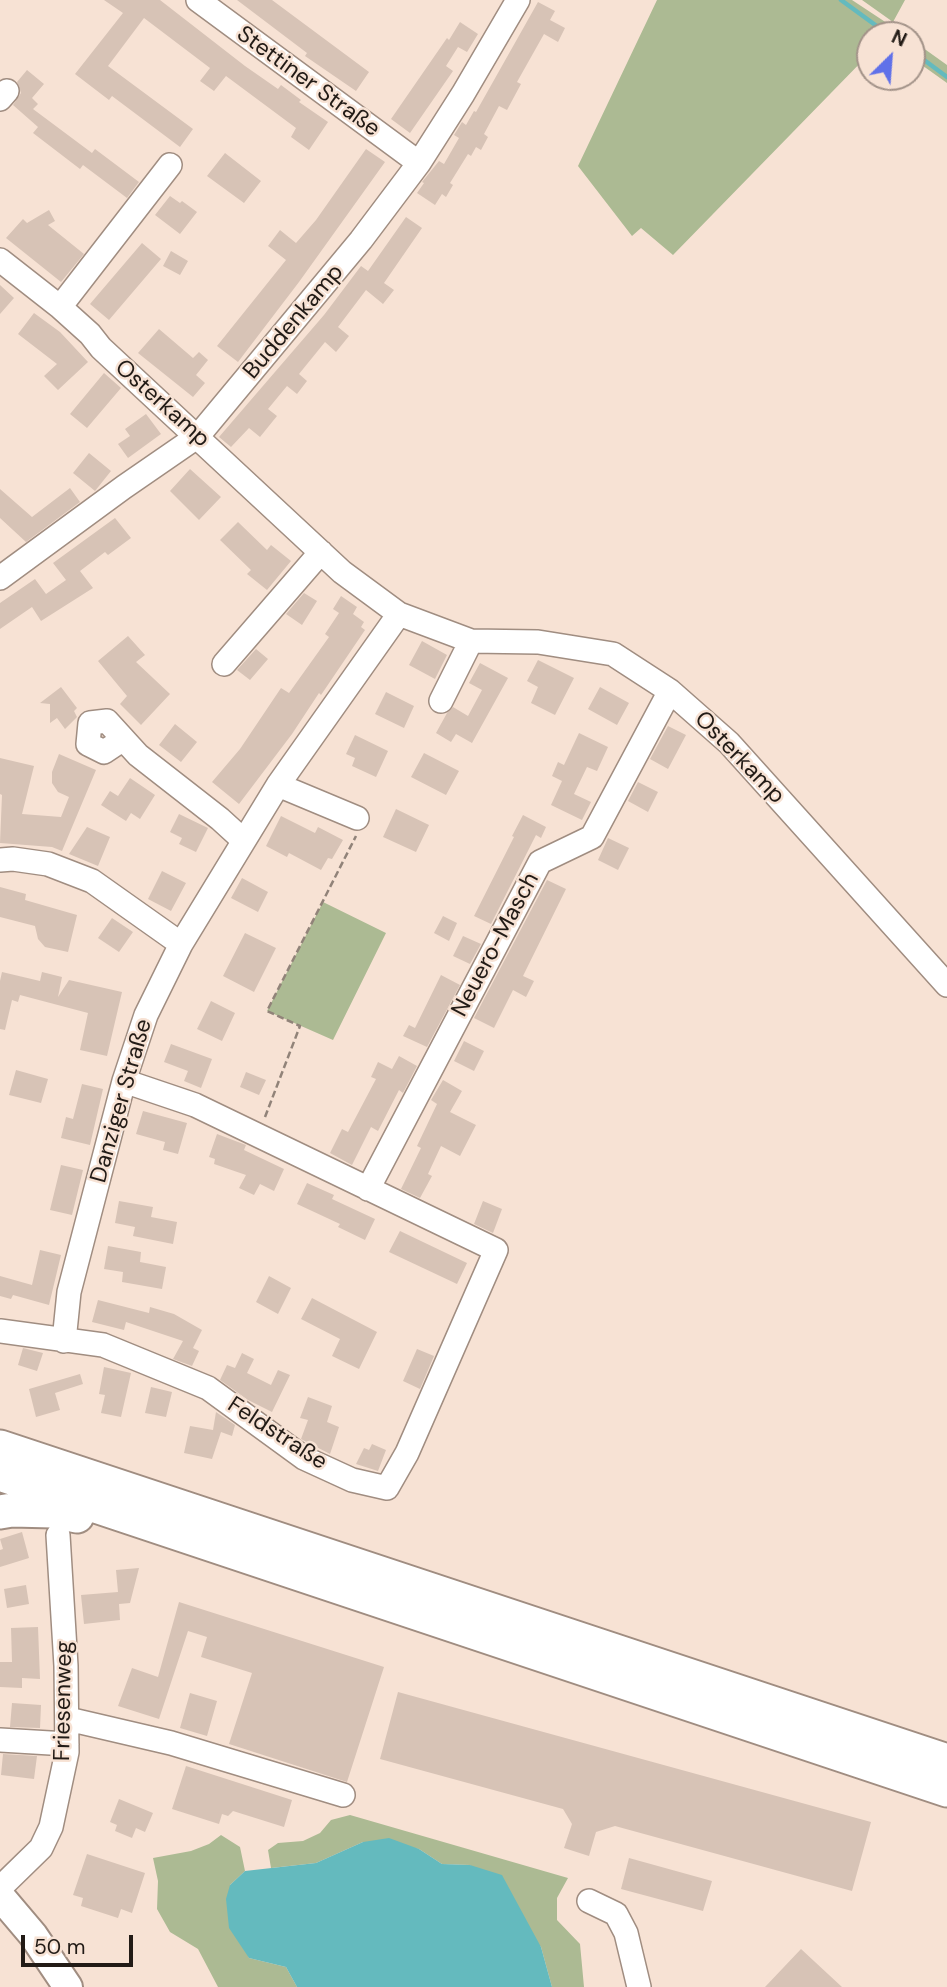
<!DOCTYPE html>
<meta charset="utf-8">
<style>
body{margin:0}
#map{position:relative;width:947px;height:1987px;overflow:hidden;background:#f7e2d4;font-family:"DM Sans",sans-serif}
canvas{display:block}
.north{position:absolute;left:856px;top:21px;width:70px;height:70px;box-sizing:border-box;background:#f7e2d4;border:2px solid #a29288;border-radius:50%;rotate:25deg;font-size:19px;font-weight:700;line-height:28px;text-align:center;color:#221b16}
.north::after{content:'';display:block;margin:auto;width:24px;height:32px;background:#6071e9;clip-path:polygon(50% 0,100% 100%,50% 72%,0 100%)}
.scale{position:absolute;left:21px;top:1935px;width:112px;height:32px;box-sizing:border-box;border:4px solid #221b16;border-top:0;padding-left:9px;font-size:21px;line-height:24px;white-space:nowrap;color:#221b16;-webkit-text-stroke:5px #f7e2d4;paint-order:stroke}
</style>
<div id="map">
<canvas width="947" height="1987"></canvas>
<div class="north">N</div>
<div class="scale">50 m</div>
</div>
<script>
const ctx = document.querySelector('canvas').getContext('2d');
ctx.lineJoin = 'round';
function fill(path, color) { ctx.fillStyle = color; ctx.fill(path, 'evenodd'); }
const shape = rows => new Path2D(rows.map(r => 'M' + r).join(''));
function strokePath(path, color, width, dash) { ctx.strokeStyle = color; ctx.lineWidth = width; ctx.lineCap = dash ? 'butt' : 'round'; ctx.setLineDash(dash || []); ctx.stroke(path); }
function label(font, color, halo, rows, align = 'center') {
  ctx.font = font + ' "DM Sans",sans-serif'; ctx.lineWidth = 5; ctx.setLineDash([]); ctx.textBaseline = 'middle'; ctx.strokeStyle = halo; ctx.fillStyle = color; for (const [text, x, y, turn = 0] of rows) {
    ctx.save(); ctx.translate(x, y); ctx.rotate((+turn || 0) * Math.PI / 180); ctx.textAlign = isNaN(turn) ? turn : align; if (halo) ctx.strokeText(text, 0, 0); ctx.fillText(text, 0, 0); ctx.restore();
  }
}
const green = shape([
 [657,0,852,0,905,35,870,35,870,53,673,255,641,228,632,236,578,166],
 [862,0,905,0,893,22],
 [912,40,947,65,947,83,912,58],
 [323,902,386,933,333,1040,267,1011],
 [350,1815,568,1878,557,1898,557,1920,580,1944,584,1987,552,1987,541,1947,470,1865,442,1864,419,1849,363,1842,316,1863,271,1868,268,1850,278,1843,303,1841,320,1833,331,1820],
 [221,1835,240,1847,245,1871,230,1885,249,1958,286,1967,297,1987,218,1987,198,1949,170,1932,157,1909,158,1881,153,1858,191,1851,209,1844]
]);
const water = shape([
 [389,1838,419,1849,442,1864,470,1865,502,1875,541,1947,552,1987,297,1987,286,1967,249,1958,229,1928,226,1899,230,1885,245,1871,316,1863,363,1842]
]);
const stream = shape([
 [841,0,889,35],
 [912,51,947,77]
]);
const building = shape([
 [104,0,160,0,245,66,278,89,281,85,301,100,299,102,328,122,309,150,291,137,296,128,226,76,214,91,200,81,210,68,144,18,108,66,193,129,180,147,112,96,109,100,75,74,123,13],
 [237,0,272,0,369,72,356,91,305,56,307,53],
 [538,2,555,11,550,20,565,28,558,42,544,34,517,82,521,84,507,110,499,106,484,134,488,137,481,150,476,147,471,156,468,154,450,183,453,185,446,197,442,194,435,205,417,193,424,183,422,182,439,161,444,164,459,138,454,135,462,122,466,125,474,111,476,112],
 [460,22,478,34,467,52,458,47,446,66,453,71,410,133,391,119,447,38,449,40],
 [27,70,44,84,32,98,38,104,33,109,92,153,95,149,139,182,127,198,83,165,80,169,33,133,38,127,13,105,21,93,17,82],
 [366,149,385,162,299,282,238,362,217,346,286,260,268,246,280,230,296,243,316,220],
 [225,153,261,181,244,203,207,176],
 [170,196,180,203,182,201,197,212,180,234,155,215],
 [49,210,55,221,48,225,84,254,61,282,6,238,23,219,27,223],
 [406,217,422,228,384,283,394,290,383,304,366,290,338,327,349,336,336,352,325,342,299,374,307,381,297,394,287,386,268,409,277,416,260,437,249,428,231,447,219,437,324,315,361,266,368,271],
 [142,243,161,259,109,320,90,304],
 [171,251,188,261,180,275,163,266],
 [0,285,14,298,0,314],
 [34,313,60,332,88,362,58,390,44,376,57,364,18,334],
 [159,329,193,358,199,352,208,360,196,375,205,383,193,397,138,353],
 [104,373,121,388,87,428,70,414],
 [146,414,161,434,128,458,118,444,130,436,125,429],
 [89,453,111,471,95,491,73,473],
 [190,469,221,497,199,520,170,491],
 [70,488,80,502,26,542,0,518,0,489,32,517],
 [115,518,131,538,108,555,105,552,80,571,93,588,41,621,32,607,0,629,0,603,35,579,46,594,66,580,53,563],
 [238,522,267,550,271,545,291,561,267,590,247,574,251,570,220,540],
 [304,593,317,601,302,625,286,614],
 [341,596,357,607,353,614,364,622,361,627,365,630,321,695,319,693,292,734,239,804,212,782,240,749,281,688,289,693,329,637,325,634,339,613,333,609],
 [128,636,145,655,136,662,170,694,141,725,120,704,127,696,98,661],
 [422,641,447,655,435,679,409,665],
 [256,649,268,659,250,680,237,670],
 [538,660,574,678,555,715,531,703,538,687,527,681],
 [480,663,508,678,472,743,456,734,451,742,436,733,447,713,453,707,468,716,482,690,469,683],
 [61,687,77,708,74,711,77,717,65,729,57,718,50,723,50,704,40,703],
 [600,687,629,703,617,725,588,709],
 [386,692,414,706,404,728,375,714],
 [175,724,197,742,181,762,159,745],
 [668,726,686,735,668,769,650,759],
 [579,733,608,747,597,771,587,767,574,794,591,802,582,820,551,805,562,781,552,776,558,762,564,765],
 [355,735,388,751,376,777,352,766,355,758,346,754],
 [424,753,459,771,446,795,411,777],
 [59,754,96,770,62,851,52,847,0,843,2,795,0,794,0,758,34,766,22,814,61,817,69,797,58,792,52,783,52,772],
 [130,778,155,795,140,819,131,813,126,821,101,805,110,791,118,796],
 [638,782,658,792,648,812,628,801],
 [396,809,429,825,416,852,383,837],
 [179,814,208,828,196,852,179,844,182,838,170,832],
 [523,815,546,827,541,838,536,835,491,924,474,916,514,837,512,836],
 [281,816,315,833,318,827,343,840,332,859,328,858,321,870,289,853,287,857,266,846],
 [87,827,110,837,98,866,69,854],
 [608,838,629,848,618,870,598,860],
 [162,871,186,883,171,911,148,899],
 [242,878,268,892,258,912,231,898],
 [547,880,566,889,523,976,534,981,526,997,513,990,494,1028,474,1018],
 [0,887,26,894,25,900,77,915,68,952,45,947,38,939,35,926,0,917],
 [443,916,457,923,449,941,434,933],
 [112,918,133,932,119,952,98,938],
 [245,933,276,948,254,992,223,976],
 [463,936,481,944,470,964,453,956],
 [2,972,40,981,42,972,62,977,58,997,69,980,122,992,107,1056,80,1050,88,1013,20,995,18,1002,12,1000,5,1030,0,1029,0,981],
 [441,975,460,985,427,1047,403,1036,409,1025,415,1028],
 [211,1001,235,1013,222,1041,197,1029],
 [464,1041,484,1051,474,1071,454,1061],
 [171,1044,212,1059,201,1088,184,1081,188,1071,164,1062],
 [399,1056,417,1066,403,1093,399,1090,378,1131,371,1127,352,1165,330,1153,342,1129,348,1132,376,1079,371,1077,378,1062,392,1069],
 [16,1070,48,1079,41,1103,9,1095],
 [246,1072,266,1080,259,1095,240,1087],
 [443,1080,462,1091,450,1112,476,1125,460,1156,441,1146,428,1174,432,1176,420,1198,401,1189,421,1148,417,1146,437,1104,431,1100],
 [82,1084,103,1089,90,1145,61,1138,66,1117,73,1119],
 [143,1111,187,1123,178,1154,163,1150,165,1142,136,1134],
 [217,1134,246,1145,244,1150,284,1169,274,1191,260,1184,254,1195,239,1188,246,1175,214,1164,215,1159,209,1157],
 [61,1165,83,1170,72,1215,50,1210],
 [307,1183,334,1195,332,1199,375,1219,365,1240,338,1227,340,1224,297,1204],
 [119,1201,153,1207,151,1217,177,1222,173,1244,133,1236,135,1227,115,1223],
 [483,1201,502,1209,493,1233,474,1224],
 [400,1231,467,1263,457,1284,389,1252],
 [108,1246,141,1252,140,1262,166,1267,162,1289,122,1282,123,1272,104,1269],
 [40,1250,61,1255,49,1305,13,1295,11,1299,0,1296,0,1276,32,1285],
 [269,1276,291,1288,278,1314,256,1302],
 [312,1298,377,1332,359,1369,332,1356,340,1339,301,1319],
 [98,1300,149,1313,150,1307,174,1314,202,1330,193,1348,199,1351,192,1366,173,1359,183,1341,126,1322,124,1330,92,1322],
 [23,1348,43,1353,37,1371,18,1365],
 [417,1349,434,1356,420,1389,403,1381],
 [242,1353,254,1359,247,1373,271,1385,278,1370,290,1375,272,1412,248,1400,220,1380,227,1365,235,1368],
 [104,1367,131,1373,121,1417,101,1413,105,1395,99,1394],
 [80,1374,83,1384,55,1393,60,1410,36,1417,29,1389],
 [151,1387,172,1392,166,1417,145,1413],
 [308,1397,332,1406,327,1422,339,1427,330,1454,301,1439,308,1420,300,1418],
 [216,1412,235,1425,232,1436,221,1432,212,1459,184,1453,190,1426,213,1430],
 [372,1444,386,1450,378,1471,356,1464,364,1448,369,1450],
 [22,1532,29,1558,0,1567,0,1550,3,1549,0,1539],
 [139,1568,130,1603,119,1604,120,1620,84,1624,81,1595,118,1592,116,1570],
 [26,1585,29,1604,7,1608,4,1589],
 [179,1602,384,1667,347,1782,229,1744,252,1673,201,1657,207,1637,188,1631,159,1719,118,1706,132,1668,158,1677],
 [38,1627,40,1679,22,1678,22,1688,0,1687,0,1662,12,1662,11,1628],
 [398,1692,871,1822,852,1891,615,1826,596,1832,589,1856,564,1848,572,1824,563,1809,380,1759],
 [190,1693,217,1701,207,1736,180,1728],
 [12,1703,41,1705,40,1728,10,1727],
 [3,1754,37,1756,34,1779,1,1775],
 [186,1766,292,1800,284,1827,233,1811,228,1816,222,1814,219,1824,172,1809],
 [119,1799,153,1813,145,1832,136,1828,132,1838,115,1831,117,1825,110,1822],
 [87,1854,145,1873,132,1913,121,1909,118,1918,81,1906,83,1898,73,1895],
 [629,1858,712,1881,703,1911,621,1889],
 [801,1949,842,1987,765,1987]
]);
const path = shape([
 [265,1117,300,1026,267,1011,356,836]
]);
const minor = shape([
 [198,0,419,163],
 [0,99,7,91],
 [0,260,60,307,90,334,101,348,342,572,399,614,471,641,538,642,613,654,670,691,729,743,947,985],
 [60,307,170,165],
 [0,578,124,487,198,436,361,240,419,163,463,94,518,0],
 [224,664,321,552],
 [441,701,471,641],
 [122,740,104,752,88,744,90,723,107,721,138,755,220,819,243,840],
 [278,785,357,818],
 [0,860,13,859,48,864,92,881,181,944],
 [368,1189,540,862,592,837,670,691],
 [0,1331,103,1345,208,1388,304,1458,352,1480,387,1488,407,1453,496,1250,195,1105,124,1081],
 [64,1341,69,1292,124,1081,146,1015,181,944,278,785,399,614],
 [68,1719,171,1743,343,1795],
 [0,1740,67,1744],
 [0,1888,41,1848,51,1827,67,1752,66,1666,58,1535],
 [589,1901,616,1914,626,1933,639,1987]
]);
const major = shape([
 [0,1896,33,1935,68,1987]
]);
const highway = shape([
 [0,1447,947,1761],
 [0,1474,947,1790],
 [0,1512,12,1510,53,1511,77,1516]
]);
const streetNames = [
 ["Stettiner Straße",308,82,36],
 ["Buddenkamp",294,322,-50],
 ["Osterkamp",162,404,42],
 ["Osterkamp",739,758,46],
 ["Neuero-Masch",496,945,-62],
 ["Danziger Straße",122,1101,-74],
 ["Feldstraße",277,1434,33],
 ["Friesenweg",64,1701,-89]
];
fill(green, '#acba93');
fill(water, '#64babe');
strokePath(stream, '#64babe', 4.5);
fill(building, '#d7c3b6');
strokePath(minor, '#a08d81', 26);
strokePath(major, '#a08d81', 32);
strokePath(highway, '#a08d81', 37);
strokePath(path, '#918379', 2.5, [7, 3.5]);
strokePath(minor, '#fff', 23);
strokePath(major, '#fff', 28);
strokePath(highway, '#fff', 33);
label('23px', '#221b16', '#f7e2d4', streetNames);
</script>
